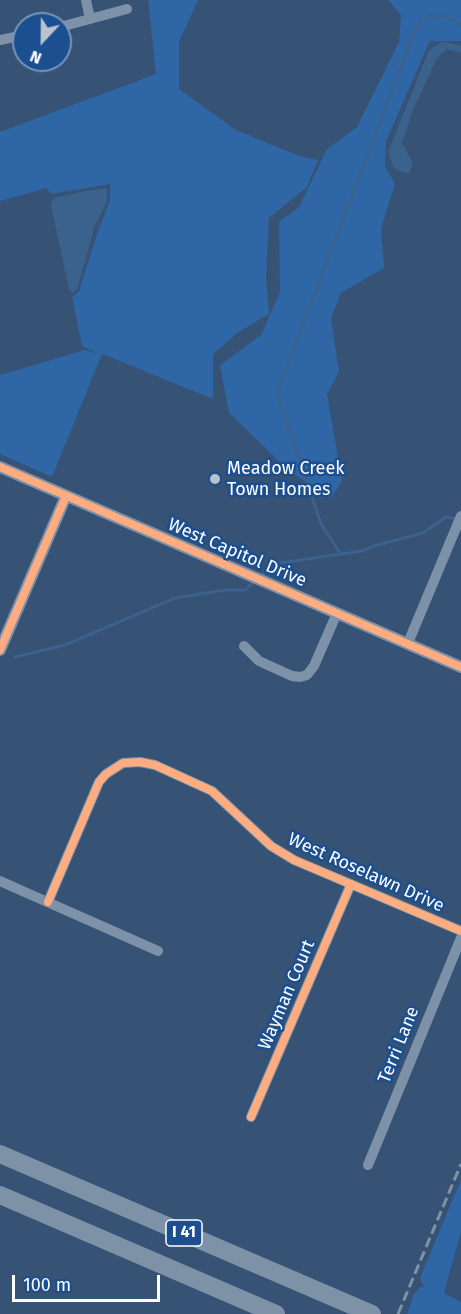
<!DOCTYPE html>
<style>
body{margin:0}
#map{position:relative;width:461px;height:1314px;overflow:hidden;background:#365274;font-family:"Fira Sans",sans-serif}
canvas{display:block}
.north{position:absolute;left:12px;top:12px;width:60px;height:60px;box-sizing:border-box;background:#1b4f8f;border:2px solid #7695bc;border-radius:50%;rotate:202deg;font-size:16px;font-weight:700;line-height:24px;text-align:center;color:#fff}
.north::after{content:'';display:block;margin:auto;width:21px;height:27px;background:#b9c2ce;clip-path:polygon(50% 0,100% 100%,50% 72%,0 100%)}
.scale{position:absolute;left:12px;top:1275px;width:148px;height:27px;box-sizing:border-box;border:3px solid #fff;border-top:0;padding-left:8px;font-size:18px;line-height:21px;white-space:nowrap;color:#fff;-webkit-text-stroke:4px #1b4f8f;paint-order:stroke}
</style>
<div id="map">
<canvas width="461" height="1314"></canvas>
<div class="north">N</div>
<div class="scale">100 m</div>
</div>
<script>
const ctx = document.querySelector('canvas').getContext('2d');
ctx.lineJoin = 'round';
function fill(path, color) { ctx.fillStyle = color; ctx.fill(path, 'evenodd'); }
const shape = rows => new Path2D(rows.map(r => 'M' + r).join(''));
function strokePath(path, color, width, dash) { ctx.strokeStyle = color; ctx.lineWidth = width; ctx.lineCap = dash ? 'butt' : 'round'; ctx.setLineDash(dash || []); ctx.stroke(path); }
function label(font, color, halo, rows, align = 'center') {
  ctx.font = font + ' "Fira Sans",sans-serif'; ctx.lineWidth = 5; ctx.setLineDash([]); ctx.textBaseline = 'middle'; ctx.strokeStyle = halo; ctx.fillStyle = color; for (const [text, x, y, turn = 0] of rows) {
    ctx.save(); ctx.translate(x, y); ctx.rotate((+turn || 0) * Math.PI / 180); ctx.textAlign = isNaN(turn) ? turn : align; if (halo) ctx.strokeText(text, 0, 0); ctx.fillText(text, 0, 0); ctx.restore();
  }
}
const green = shape([
 [148,0,198,0,179,42,179,89,236,130,299,156,318,160,307,187,269,218,266,276,269,314,237,333,213,354,213,399,102,354,52,477,0,454,0,375,85,350,99,354,82,346,72,297,79,291,97,234,110,200,110,184,51,194,47,188,0,201,0,132,156,74],
 [388,0,461,0,461,41,430,41,386,141,385,166,395,184,381,228,384,268,341,293,331,318,339,372,327,394,342,481,331,498,289,471,229,413,220,365,261,335,280,292,279,222,299,207,327,149,357,127,399,42,401,15],
 [461,1180,461,1231,444,1293,461,1302,461,1314,407,1314,414,1294,420,1287,424,1287,420,1278]
]);
const water = shape([
 [443,41,461,46,461,53,447,49,437,58,413,110,402,143,413,163,409,174,394,169,388,152,429,50],
 [107,188,107,202,95,225,77,290,72,293,69,290,51,205,53,198,86,191]
]);
const stream = shape([
 [340,553,321,524,278,397,280,385,413,36,421,21,430,15,446,17,461,24],
 [260,576,270,567,280,563,362,551,374,546,423,533,446,517,457,519],
 [15,657,65,645,175,598,225,590,245,590,255,580]
]);
const minor = shape([
 [86,0,90,19],
 [60,27,127,9],
 [0,40,24,35],
 [408,643,461,516],
 [244,646,259,661,292,676,300,677,307,675,314,666,337,613],
 [0,881,158,951],
 [48,902,99,782,106,774,123,763,140,762,155,765,212,791,271,846,294,860,461,931],
 [251,1117,351,884],
 [368,1165,461,938]
]);
const tertiary = shape([
 [0,467,461,667],
 [0,650,66,496]
]);
const motorway = shape([
 [0,1154,372,1314],
 [0,1195,276,1314]
]);
const rail = shape([
 [398,1314,461,1164]
]);
const cycleway = shape([
 [0,467,461,667],
 [0,650,66,496],
 [48,902,99,782,106,774,123,763,140,762,155,765,212,791,271,846,294,860,461,931],
 [251,1117,351,884]
]);
const markers = [
 [215,479,6,"#b9c2ce"]
];
const shields = [
 [184,1233,36]
];
const shieldNames = [
 ["I 41",184,1233]
];
const poiNames = [
 ["Meadow Creek",227,469],
 ["Town Homes",227,490]
];
const streetNames = [
 ["West Capitol Drive",237,553,23],
 ["West Roselawn Drive",366,873,24],
 ["Wayman Court",287,995,-67],
 ["Terri Lane",399,1045,-68]
];
fill(green, '#2f66a5');
fill(water, '#3b618d');
strokePath(stream, '#3b618d', 3);
strokePath(minor, '#7d92a8', 10);
strokePath(tertiary, '#7d92a8', 12);
strokePath(motorway, '#7e92a7', 18);
strokePath(rail, '#7e92a7', 3, [10, 4.5]);
strokePath(cycleway, '#ffac80', 8);
for (const [x, y, r, color] of markers) { const dot = new Path2D(); dot.arc(x, y, r, 0, 2 * Math.PI); ctx.fillStyle = color; ctx.fill(dot); strokePath(dot, '#1b4f8f', 2); }
for (const [x, y, w] of shields) { const box = new Path2D(); box.roundRect(x - w / 2, y - 13, w, 26, 4.5); ctx.fillStyle = '#1b4f8f'; ctx.fill(box); strokePath(box, '#fff', 1.5); }
label('bold 16px', '#fff', null, shieldNames);
label('18px', '#fff', '#1b4f8f', poiNames, 'left');
label('18px', '#fff', '#1b4f8f', streetNames);
</script>
